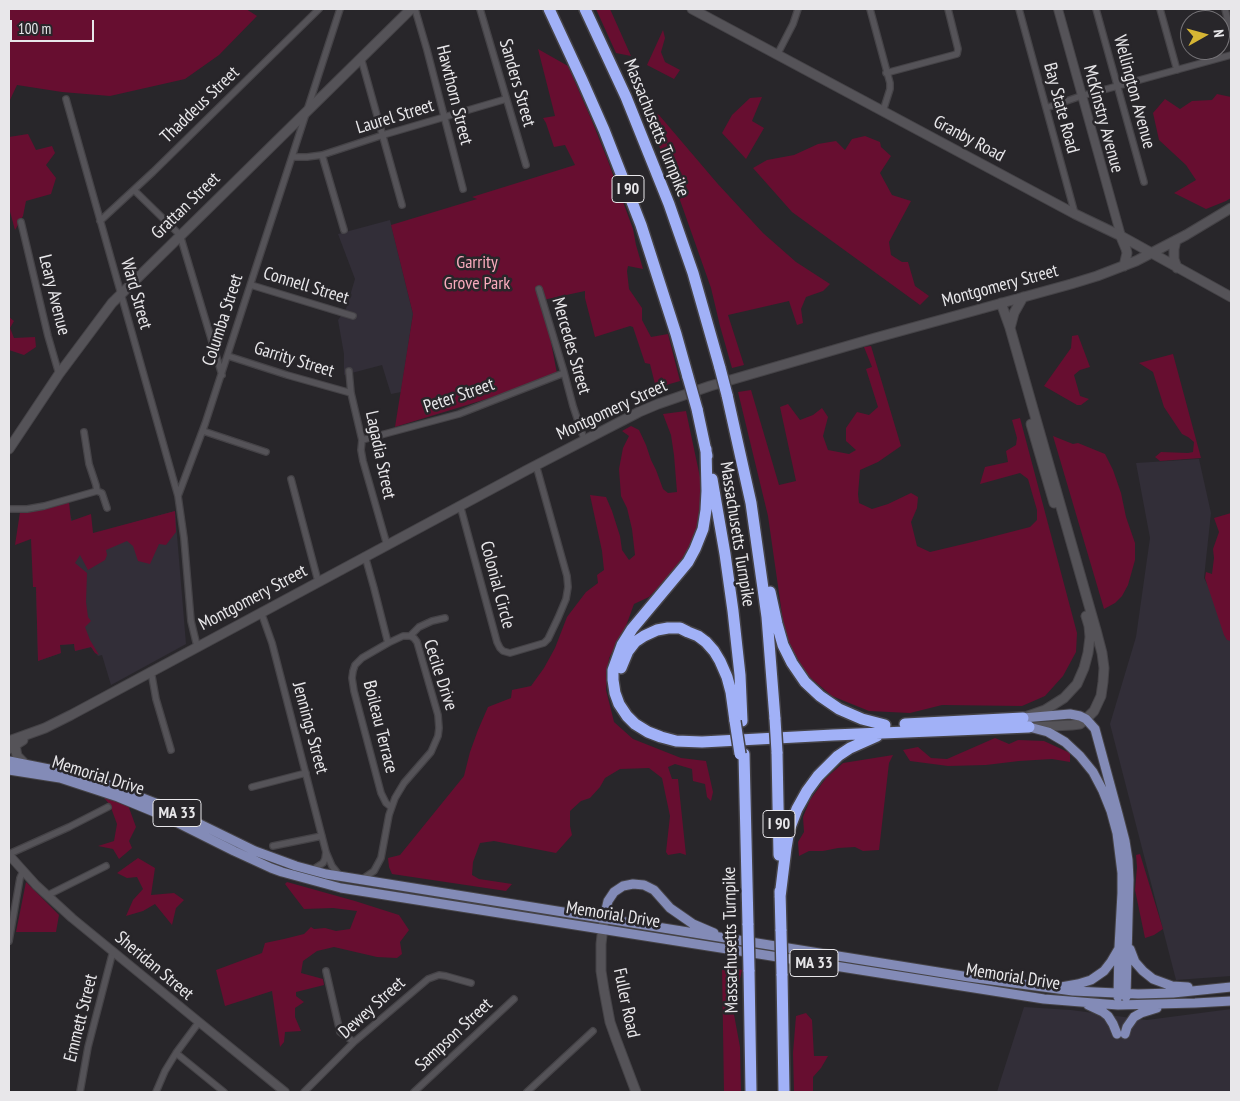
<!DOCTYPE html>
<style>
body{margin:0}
#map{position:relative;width:1240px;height:1101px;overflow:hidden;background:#28262a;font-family:"PT Sans Narrow",sans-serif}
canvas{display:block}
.frame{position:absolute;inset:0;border:10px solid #e8e7ea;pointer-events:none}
.north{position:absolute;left:1180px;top:10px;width:50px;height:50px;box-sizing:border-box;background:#28262a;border:1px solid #757377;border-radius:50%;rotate:83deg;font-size:14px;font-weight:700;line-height:20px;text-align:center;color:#e8e7ea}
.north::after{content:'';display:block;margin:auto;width:18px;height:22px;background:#d6b534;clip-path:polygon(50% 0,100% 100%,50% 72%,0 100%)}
.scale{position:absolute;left:10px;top:20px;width:84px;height:22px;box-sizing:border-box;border:2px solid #e8e7ea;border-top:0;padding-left:6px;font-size:15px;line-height:18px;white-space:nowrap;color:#e8e7ea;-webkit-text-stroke:4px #28262a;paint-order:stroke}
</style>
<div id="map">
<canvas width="1240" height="1101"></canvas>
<div class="frame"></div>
<div class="north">N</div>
<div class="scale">100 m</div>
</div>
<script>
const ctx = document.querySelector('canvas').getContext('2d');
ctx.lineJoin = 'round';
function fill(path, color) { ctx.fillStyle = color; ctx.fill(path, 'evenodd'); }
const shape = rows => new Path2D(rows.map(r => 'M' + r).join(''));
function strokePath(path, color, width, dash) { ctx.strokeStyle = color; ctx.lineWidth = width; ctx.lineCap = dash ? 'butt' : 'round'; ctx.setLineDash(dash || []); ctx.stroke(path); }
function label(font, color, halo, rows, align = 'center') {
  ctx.font = font + ' "PT Sans Narrow",sans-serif'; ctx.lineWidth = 5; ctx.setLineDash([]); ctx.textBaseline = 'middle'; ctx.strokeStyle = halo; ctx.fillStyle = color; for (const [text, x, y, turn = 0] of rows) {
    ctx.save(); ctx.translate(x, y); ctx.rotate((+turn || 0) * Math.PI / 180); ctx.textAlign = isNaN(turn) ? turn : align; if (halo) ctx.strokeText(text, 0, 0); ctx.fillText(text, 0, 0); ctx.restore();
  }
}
const built = shape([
 [390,220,413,314,401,392,391,394,382,365,344,375,344,354,338,320,346,309,355,279,338,234],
 [1199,459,1211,513,1204,578,1231,631,1231,976,1176,980,1110,724,1136,637,1150,538,1136,463],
 [67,504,77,538,175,511,186,644,111,685,102,655,98,656,91,647,75,651,74,644,59,645,61,653,38,661,36,587,33,587],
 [1024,1007,1071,1010,1147,1020,1231,1009,1231,1092,997,1092,1000,1082]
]);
const green = shape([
 [12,9,246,9,257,16,219,55,185,79,110,96,62,92,17,85,9,102,9,10],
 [596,9,610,9,631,56,616,53],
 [663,30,665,38,661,52,665,62,680,70,674,79,647,65],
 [538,49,568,66,592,121,608,161,633,229,636,245,643,269,628,266,627,271,629,289,642,308,642,320,651,337,668,334,680,381,656,388,650,364,645,363,633,327,630,326,595,337,585,298,585,291,543,300,558,379,533,382,503,394,395,427,413,314,391,225,477,199,472,197,575,165,565,145,554,147,546,123,543,118,555,116],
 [1217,94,1231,97,1231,198,1226,201,1206,209,1174,193,1196,180,1186,165,1159,140,1153,113,1165,99,1180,109,1192,101,1212,100],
 [762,97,752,121,764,128,746,159,722,133,732,115,750,98],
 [643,109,659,115,717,183,763,233,796,262,830,284,823,291,806,297,801,309,803,323,797,325,789,301,728,315,744,365,732,368,720,326,711,288,669,169],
 [28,134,36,150,52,146,55,153,46,165,56,178,51,194,26,201,23,216,15,230,9,208,9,137],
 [865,136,880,142,881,147,891,156,880,173,892,195,911,201,889,242,891,255,902,262,908,262,915,286,929,296,920,305,792,212,753,168,767,160,794,155,818,144,836,141,845,150,852,139],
 [9,317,14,321,10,328,14,338,35,337,36,347,24,355,9,350],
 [1078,335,1090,367,1080,370,1074,375,1080,396,1089,399,1081,405,1077,405,1044,386,1071,348,1072,336],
 [871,346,901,446,878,462,860,470,858,494,859,503,872,509,888,504,911,493,918,497,917,508,911,522,917,546,930,552,968,543,1030,527,1037,520,1037,510,1028,479,1020,473,980,484,985,467,1008,462,1006,451,1016,445,1017,438,1012,420,1020,418,1077,633,1076,652,1063,676,1045,696,1022,706,942,705,910,713,869,711,832,696,805,673,785,635,768,516,738,392,751,390,779,485,796,481,780,407,788,404,800,420,813,415,822,408,828,417,823,436,828,450,849,454,856,450,846,441,846,428,857,412,869,415,878,407,866,369,872,367,864,347],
 [1173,354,1201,458,1160,461,1155,457,1161,452,1188,453,1193,452,1194,442,1188,437,1182,434,1164,407,1153,372,1139,363],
 [686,411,701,482,702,506,696,532,685,555,667,578,649,597,634,604,626,626,609,658,606,690,614,722,633,739,681,758,706,761,713,792,711,801,707,797,705,784,693,781,692,769,675,764,668,767,672,779,678,779,686,855,680,853,668,855,666,852,670,816,662,778,649,768,620,769,605,778,600,787,590,798,581,801,570,811,570,826,572,835,556,853,494,841,480,843,473,862,472,875,479,879,512,884,506,891,392,874,389,867,388,858,400,855,464,776,470,752,478,730,488,707,511,698,512,690,531,686,544,668,555,648,567,617,586,592,598,583,597,575,604,570,602,551,590,495,606,497,612,511,620,536,622,550,629,560,635,555,632,529,627,508,621,496,619,469,623,448,629,436,622,431,631,426,639,430,646,445,651,460,656,470,663,489,668,493,677,492,674,455,671,435,663,414],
 [1053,436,1073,444,1078,443,1105,454,1113,470,1121,493,1126,517,1135,543,1135,560,1128,585,1122,596,1115,603,1104,609],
 [69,502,71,521,91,514,93,533,175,511,176,532,166,545,159,544,150,564,138,561,133,546,127,541,106,550,107,555,105,560,88,570,80,555,75,563,87,573,86,602,88,617,91,621,85,627,90,640,99,655,95,653,91,647,75,651,74,644,60,645,61,653,38,661,36,587,33,587,31,539,15,545,20,512],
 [1231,513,1231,641,1227,640,1224,635,1205,578,1206,572,1212,574,1214,558,1213,549,1219,532,1214,518],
 [995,738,1009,744,1018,740,1044,741,1070,753,1070,762,1052,759,1019,761,986,765,948,766,910,761,903,750,918,747,931,758,947,759],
 [893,755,889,763,879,850,863,851,855,847,838,848,823,851,809,851,799,856,798,842,804,832,803,817,810,800,826,778,843,763],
 [101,794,128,805,136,827,129,841,132,848,119,859,113,849,98,846,114,841,117,824,110,805],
 [1140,854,1163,929,1154,935,1145,938,1135,890,1137,867,1136,855],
 [138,858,155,868,151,895,174,893,184,900,176,908,172,925,155,904,143,911,126,916,133,900,143,889,137,877,127,878,117,873],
 [26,882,59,915,56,932,16,932],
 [287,882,355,901,399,915,409,930,400,942,402,954,397,958,377,957,334,947,317,951,303,961,301,973,323,979,324,985,296,992,296,996,304,1002,295,1008,295,1017,301,1031,285,1032,284,1042,280,1047,272,991,225,1006,216,970,262,953,265,943,284,939,304,934,311,927,314,929,325,928,336,931,350,929,357,911,333,908,304,909,285,884],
 [722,966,742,970,733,1009,740,1047,741,1092,724,1092],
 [806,1013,812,1020,814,1056,828,1056,821,1068,813,1077,813,1092,794,1092,793,1053,796,1016]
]);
const minor = shape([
 [415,9,427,50,463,189],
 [480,9,526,165],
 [870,9,890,83,890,89,883,111],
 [1019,9,1075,214],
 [1096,9,1144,182],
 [1160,9,1177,70],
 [1225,9,1231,33],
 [777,55,793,24,798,9],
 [361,58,402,205],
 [886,73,957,54,958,49,948,9],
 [66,99,178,496],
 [1046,108,1081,96,1231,55],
 [322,155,344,230],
 [292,157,307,157,322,155,383,135,506,99],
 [134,190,180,235,222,375],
 [100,221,153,172,319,9],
 [21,222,48,336,59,374],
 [251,285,353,316],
 [539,289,564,372,573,406,584,439],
 [228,356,287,375,351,393],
 [349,371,351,393,362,440,361,450,363,461,387,545],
 [203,431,266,452],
 [84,432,89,464,96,485,97,491,102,493,107,508],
 [362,440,459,414,564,373],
 [291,479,318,581],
 [460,505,497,642,500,648,503,651,510,653,544,643,548,639,558,618,566,599,568,587,567,576,536,465],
 [9,509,27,509,44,506,97,491],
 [365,556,374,588,388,643],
 [261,612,272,643,326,852,332,866,340,876],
 [197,646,191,621,184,538,178,496,205,424,340,9],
 [151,671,156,699,171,750],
 [252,787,306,773],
 [391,807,386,803,381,793,354,691,352,678,353,671,355,665,362,658,388,643,403,636,410,636,419,627,432,621,445,618],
 [273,846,322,836],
 [9,854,69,827,108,807],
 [312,870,323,863,325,859,326,852],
 [361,880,374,871,381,858,389,815,395,798,404,783,431,752,438,736,439,728,438,715,417,642,414,638,410,636],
 [48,895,106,866],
 [9,941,20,878,23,871],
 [326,971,340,1032,354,1042],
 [176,1053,224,1092],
 [80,1092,88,1047,113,951],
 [156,1092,165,1071,176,1053,199,1022],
 [304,1092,354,1042,428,979,439,975,446,976,471,983],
 [414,1092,514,999],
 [527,1092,593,1031]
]);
const tertiary = shape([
 [1058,9,1121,236],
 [9,855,36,885,72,918,199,1022,285,1092]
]);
const secondary = shape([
 [692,9,1075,214,1121,236,1231,297],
 [1121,237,1126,249,1127,253,1124,266],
 [1176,240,1174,249,1174,259,1177,268],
 [1001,303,1010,328,1096,630,1102,653,1104,668,1103,682,1101,696,1094,711,1086,719,1080,724,1072,725,1034,727],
 [1010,328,1014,313,1023,297],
 [1031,424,1054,503],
 [9,449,59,374,112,303,411,9],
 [1028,716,1045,710,1064,698,1077,684,1084,668,1088,653,1090,637,1089,626,1086,616],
 [9,741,45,728,71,715,527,470,639,412,658,404,710,386,875,338,1071,284,1097,276,1136,261,1186,235,1231,208],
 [15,745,17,756,25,764],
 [9,749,23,740],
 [604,918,601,944,601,971,604,990,610,1022,616,1039,636,1092]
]);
const primary = shape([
 [1023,718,1070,714,1080,716,1086,719,1095,729,1118,814,1125,841,1128,860,1129,880,1126,997],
 [1029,727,1048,732,1065,742,1080,756,1093,772,1103,791,1111,811,1117,833,1122,873,1122,893,1119,947,1118,997],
 [9,761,59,771,109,785,163,806,255,851,296,866,326,874,969,977,1073,991,1138,994,1173,993,1231,987],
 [9,770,60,778,118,797,164,816,234,851,271,868,282,872,341,888,1044,999,1118,1005,1195,1003,1231,1001],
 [604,918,608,901,614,892,623,886,633,884,644,885,654,890,670,908,693,924,714,933],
 [1130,949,1135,962,1143,971,1153,979,1172,986,1188,987],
 [1061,987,1078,984,1091,980,1104,971,1111,962,1118,950],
 [1088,1005,1103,1012,1108,1016,1113,1024,1117,1034],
 [1125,1034,1127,1027,1134,1017,1141,1013,1157,1008]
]);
const motorway = shape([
 [549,9,582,80,604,130,641,225,676,334,688,377],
 [585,9,626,97,669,204,693,273,720,368],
 [727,395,751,503,767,617,775,719],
 [697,409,707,456],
 [706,449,707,491,706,510,703,529,695,549,688,562,632,629,622,645,613,670,613,680,615,693,619,704,627,716,635,724,648,732,661,737,676,741,702,742,833,735,1029,727],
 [712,479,725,554,733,611,740,675,742,721],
 [770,592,777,624,783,645,792,663,805,682,820,696,839,709,862,719,885,725],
 [621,668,628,651,635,642,644,636,657,630,668,628,680,628,688,632,698,636,706,642,714,651,720,661,727,677,731,692,735,721],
 [905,724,1023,718],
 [777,752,779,855],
 [744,754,748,925],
 [780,891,781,931],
 [780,897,786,848,789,830,797,809,807,791,818,776,838,756,850,748,877,736],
 [749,970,751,1092],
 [782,974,784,1092]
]);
const motorwayBridge = shape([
 [720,368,727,395],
 [688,377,697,409],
 [775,719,777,752],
 [735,721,740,754],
 [748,925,749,970],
 [781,931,782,974]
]);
const shields = [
 [628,189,32],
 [177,813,48],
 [779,824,32],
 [814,963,48]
];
const shieldNames = [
 ["I 90",628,189],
 ["MA 33",177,813],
 ["I 90",779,824],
 ["MA 33",814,963]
];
const streetNames = [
 ["Sanders Street",517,83,74],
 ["Wellington Avenue",1134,92,75],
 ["Hawthorn Street",454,95,76],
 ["Thaddeus Street",200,105,-44],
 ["Bay State Road",1061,108,75],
 ["Laurel Street",395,117,-17],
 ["McKinstry Avenue",1103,119,75],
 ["Massachusetts Turnpike",656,128,68],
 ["Granby Road",969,139,28],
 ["Grattan Street",186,206,-44],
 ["Connell Street",306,286,17],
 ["Montgomery Street",1000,286,-15],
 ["Ward Street",136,294,74],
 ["Leary Avenue",54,295,76],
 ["Columba Street",223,320,-72],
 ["Mercedes Street",571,346,74],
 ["Garrity Street",294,360,17],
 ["Peter Street",459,396,-19],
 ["Montgomery Street",612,410,-25],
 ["Lagadia Street",380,455,78],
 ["Massachusetts Turnpike",737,534,81],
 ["Colonial Circle",497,585,75],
 ["Montgomery Street",253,598,-28],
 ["Cecile Drive",440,675,72],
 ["Boileau Terrace",380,727,76],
 ["Jennings Street",310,728,75],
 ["Memorial Drive",98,776,17],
 ["Memorial Drive",613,915,9],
 ["Massachusetts Turnpike",731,940,-91],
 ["Sheridan Street",154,966,40],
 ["Memorial Drive",1013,977,9],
 ["Fuller Road",626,1003,78],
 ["Dewey Street",372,1008,-42],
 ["Emmett Street",81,1018,-76],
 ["Sampson Street",454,1035,-43]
];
const parkNames = [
 ["Garrity",477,263],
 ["Grove Park",477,284]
];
fill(built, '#322e38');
fill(green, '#670e30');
strokePath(minor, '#454347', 8);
strokePath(tertiary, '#454347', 10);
strokePath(secondary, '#454347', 11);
strokePath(primary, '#454347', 11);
strokePath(motorway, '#454347', 14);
strokePath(minor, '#555358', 5.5);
strokePath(tertiary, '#555358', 8);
strokePath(secondary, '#555358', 9);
strokePath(primary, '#838bb7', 9);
strokePath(motorway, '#a1b1f7', 11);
strokePath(motorwayBridge, '#454347', 14, []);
strokePath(motorwayBridge, '#a1b1f7', 11);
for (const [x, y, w] of shields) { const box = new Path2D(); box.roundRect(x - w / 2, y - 13.5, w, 27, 4); ctx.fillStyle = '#28262a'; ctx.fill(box); strokePath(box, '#e8e7ea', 1); }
label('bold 16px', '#e8e7ea', null, shieldNames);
label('18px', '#e8e7ea', '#28262a', streetNames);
label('18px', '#f9abbd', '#28262a', parkNames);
</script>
